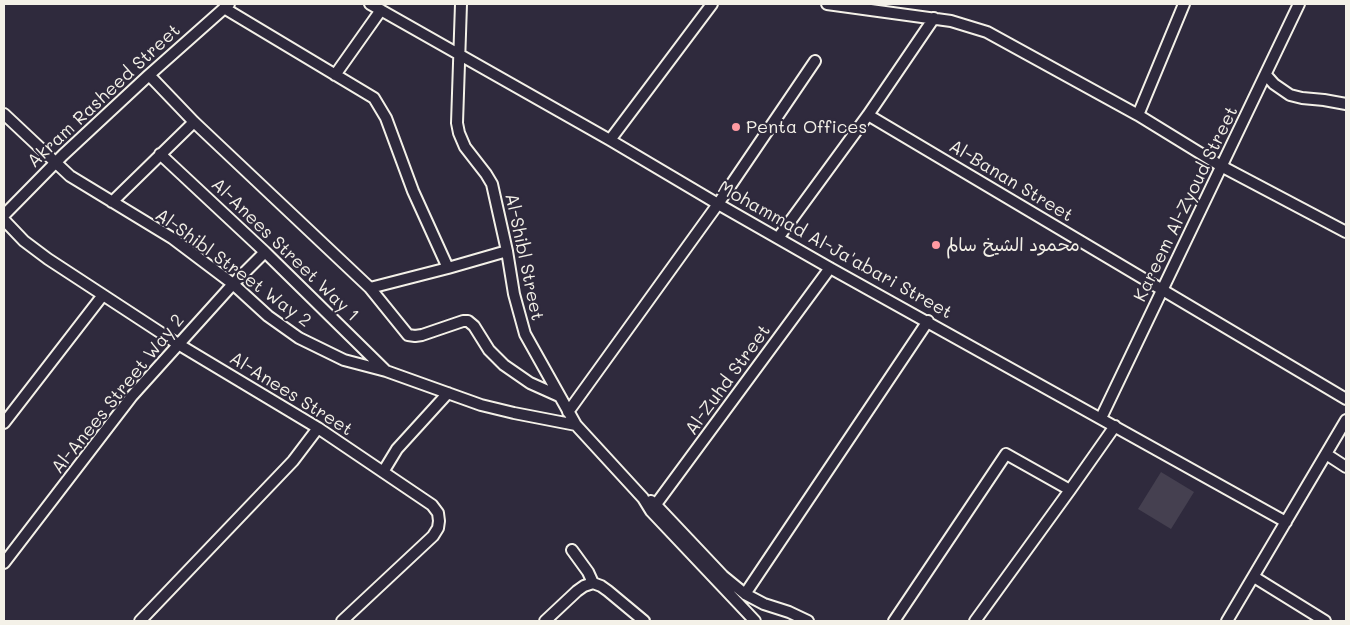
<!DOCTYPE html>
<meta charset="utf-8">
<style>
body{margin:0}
#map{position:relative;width:1350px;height:625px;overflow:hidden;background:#2f2a3d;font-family:Mali,sans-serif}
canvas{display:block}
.frame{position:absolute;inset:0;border:5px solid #f4f1e8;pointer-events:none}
</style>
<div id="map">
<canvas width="1350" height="625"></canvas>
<div class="frame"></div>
</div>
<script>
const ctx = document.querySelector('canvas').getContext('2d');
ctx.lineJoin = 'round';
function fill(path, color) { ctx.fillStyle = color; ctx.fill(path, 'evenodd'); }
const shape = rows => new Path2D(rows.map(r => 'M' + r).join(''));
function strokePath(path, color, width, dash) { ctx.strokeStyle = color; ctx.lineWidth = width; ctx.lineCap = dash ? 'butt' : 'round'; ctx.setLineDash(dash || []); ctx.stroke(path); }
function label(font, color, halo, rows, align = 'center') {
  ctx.font = font + ' Mali,"Playpen Sans Arabic",sans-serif'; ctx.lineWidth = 4.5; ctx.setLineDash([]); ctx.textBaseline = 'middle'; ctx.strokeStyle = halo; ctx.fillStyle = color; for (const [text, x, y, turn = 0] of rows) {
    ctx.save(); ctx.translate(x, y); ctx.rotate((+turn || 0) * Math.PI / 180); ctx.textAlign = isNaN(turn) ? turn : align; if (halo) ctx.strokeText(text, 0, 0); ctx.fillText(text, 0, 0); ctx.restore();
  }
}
const green = shape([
 [1161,472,1194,492,1171,529,1138,509]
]);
const minor = shape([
 [370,4,610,140,718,204,830,268,1286,522],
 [461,4,457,123,459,133,465,147,486,174,492,184,507,251,514,294,525,334,576,425,643,498,651,511,755,621],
 [827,4,951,21,987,32,1138,115,1221,166,1346,232],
 [224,8,374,98,386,118,413,191,448,268],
 [149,75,194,122,370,288,448,268,507,251],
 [335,75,381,10],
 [1266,75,1274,84,1290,95,1302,98,1324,100,1346,104],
 [4,114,70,176,172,238,233,284,268,316,299,338,344,360,386,371,481,405,514,413,576,425],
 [868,115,1346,399],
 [1138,115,1184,4],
 [610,140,712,4],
 [160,154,265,252,385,370],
 [112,202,194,122],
 [4,215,63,155,149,75,229,4],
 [4,220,24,241,48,259,178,344,318,428,432,505,438,513,439,521,438,528,433,536,342,621],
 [778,238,868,115,934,18],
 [370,288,408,335,415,336,422,335,463,321,468,321,474,326,489,350,504,365,530,383,559,396],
 [568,412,718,204,815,61],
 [1101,418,1299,4],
 [4,423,103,295],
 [1326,454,1346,467],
 [383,472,397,449,448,393],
 [651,501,656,505,723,576,745,594,764,604,789,612,808,621],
 [651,511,830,268],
 [572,550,588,572,593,583],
 [4,563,132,396,233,284,265,252],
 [1254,577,1325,621],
 [745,594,928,321],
 [140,621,293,461,318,428],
 [545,621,577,591,584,586,593,583,601,586,608,591,644,621],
 [894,621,1006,454,1070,490],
 [975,621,1070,490,1115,426],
 [1227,621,1346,420]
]);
const markers = [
 [736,127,5,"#ff9aa2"],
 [936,245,5,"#ff9aa2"]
];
const streetNames = [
 ["Akram Rasheed Street",104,96,-43],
 ["Al-Banan Street",1011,181,31],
 ["Kareem Al-Zyoud Street",1186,204,-64],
 ["Al-Anees Street Way 1",285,250,44],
 ["Mohammad Al-Ja'abari Street",835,250,29],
 ["Al-Shibl Street",524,257,78],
 ["Al-Shibl Street Way 2",233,268,36],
 ["Al-Zuhd Street",728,380,-54],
 ["Al-Anees Street Way 2",118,394,-51],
 ["Al-Anees Street",291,394,32]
];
const poiNames = [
 ["Penta Offices",746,127],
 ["محمود الشيخ سالم",946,245]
];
fill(green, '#454050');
strokePath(minor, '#f4f1e8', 14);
strokePath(minor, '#2f2a3d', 10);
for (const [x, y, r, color] of markers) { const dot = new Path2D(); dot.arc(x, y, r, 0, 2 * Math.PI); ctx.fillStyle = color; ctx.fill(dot); strokePath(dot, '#2f2a3d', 2); }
label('18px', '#f4f1e8', '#2f2a3d', streetNames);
label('18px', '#f4f1e8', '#2f2a3d', poiNames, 'left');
</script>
